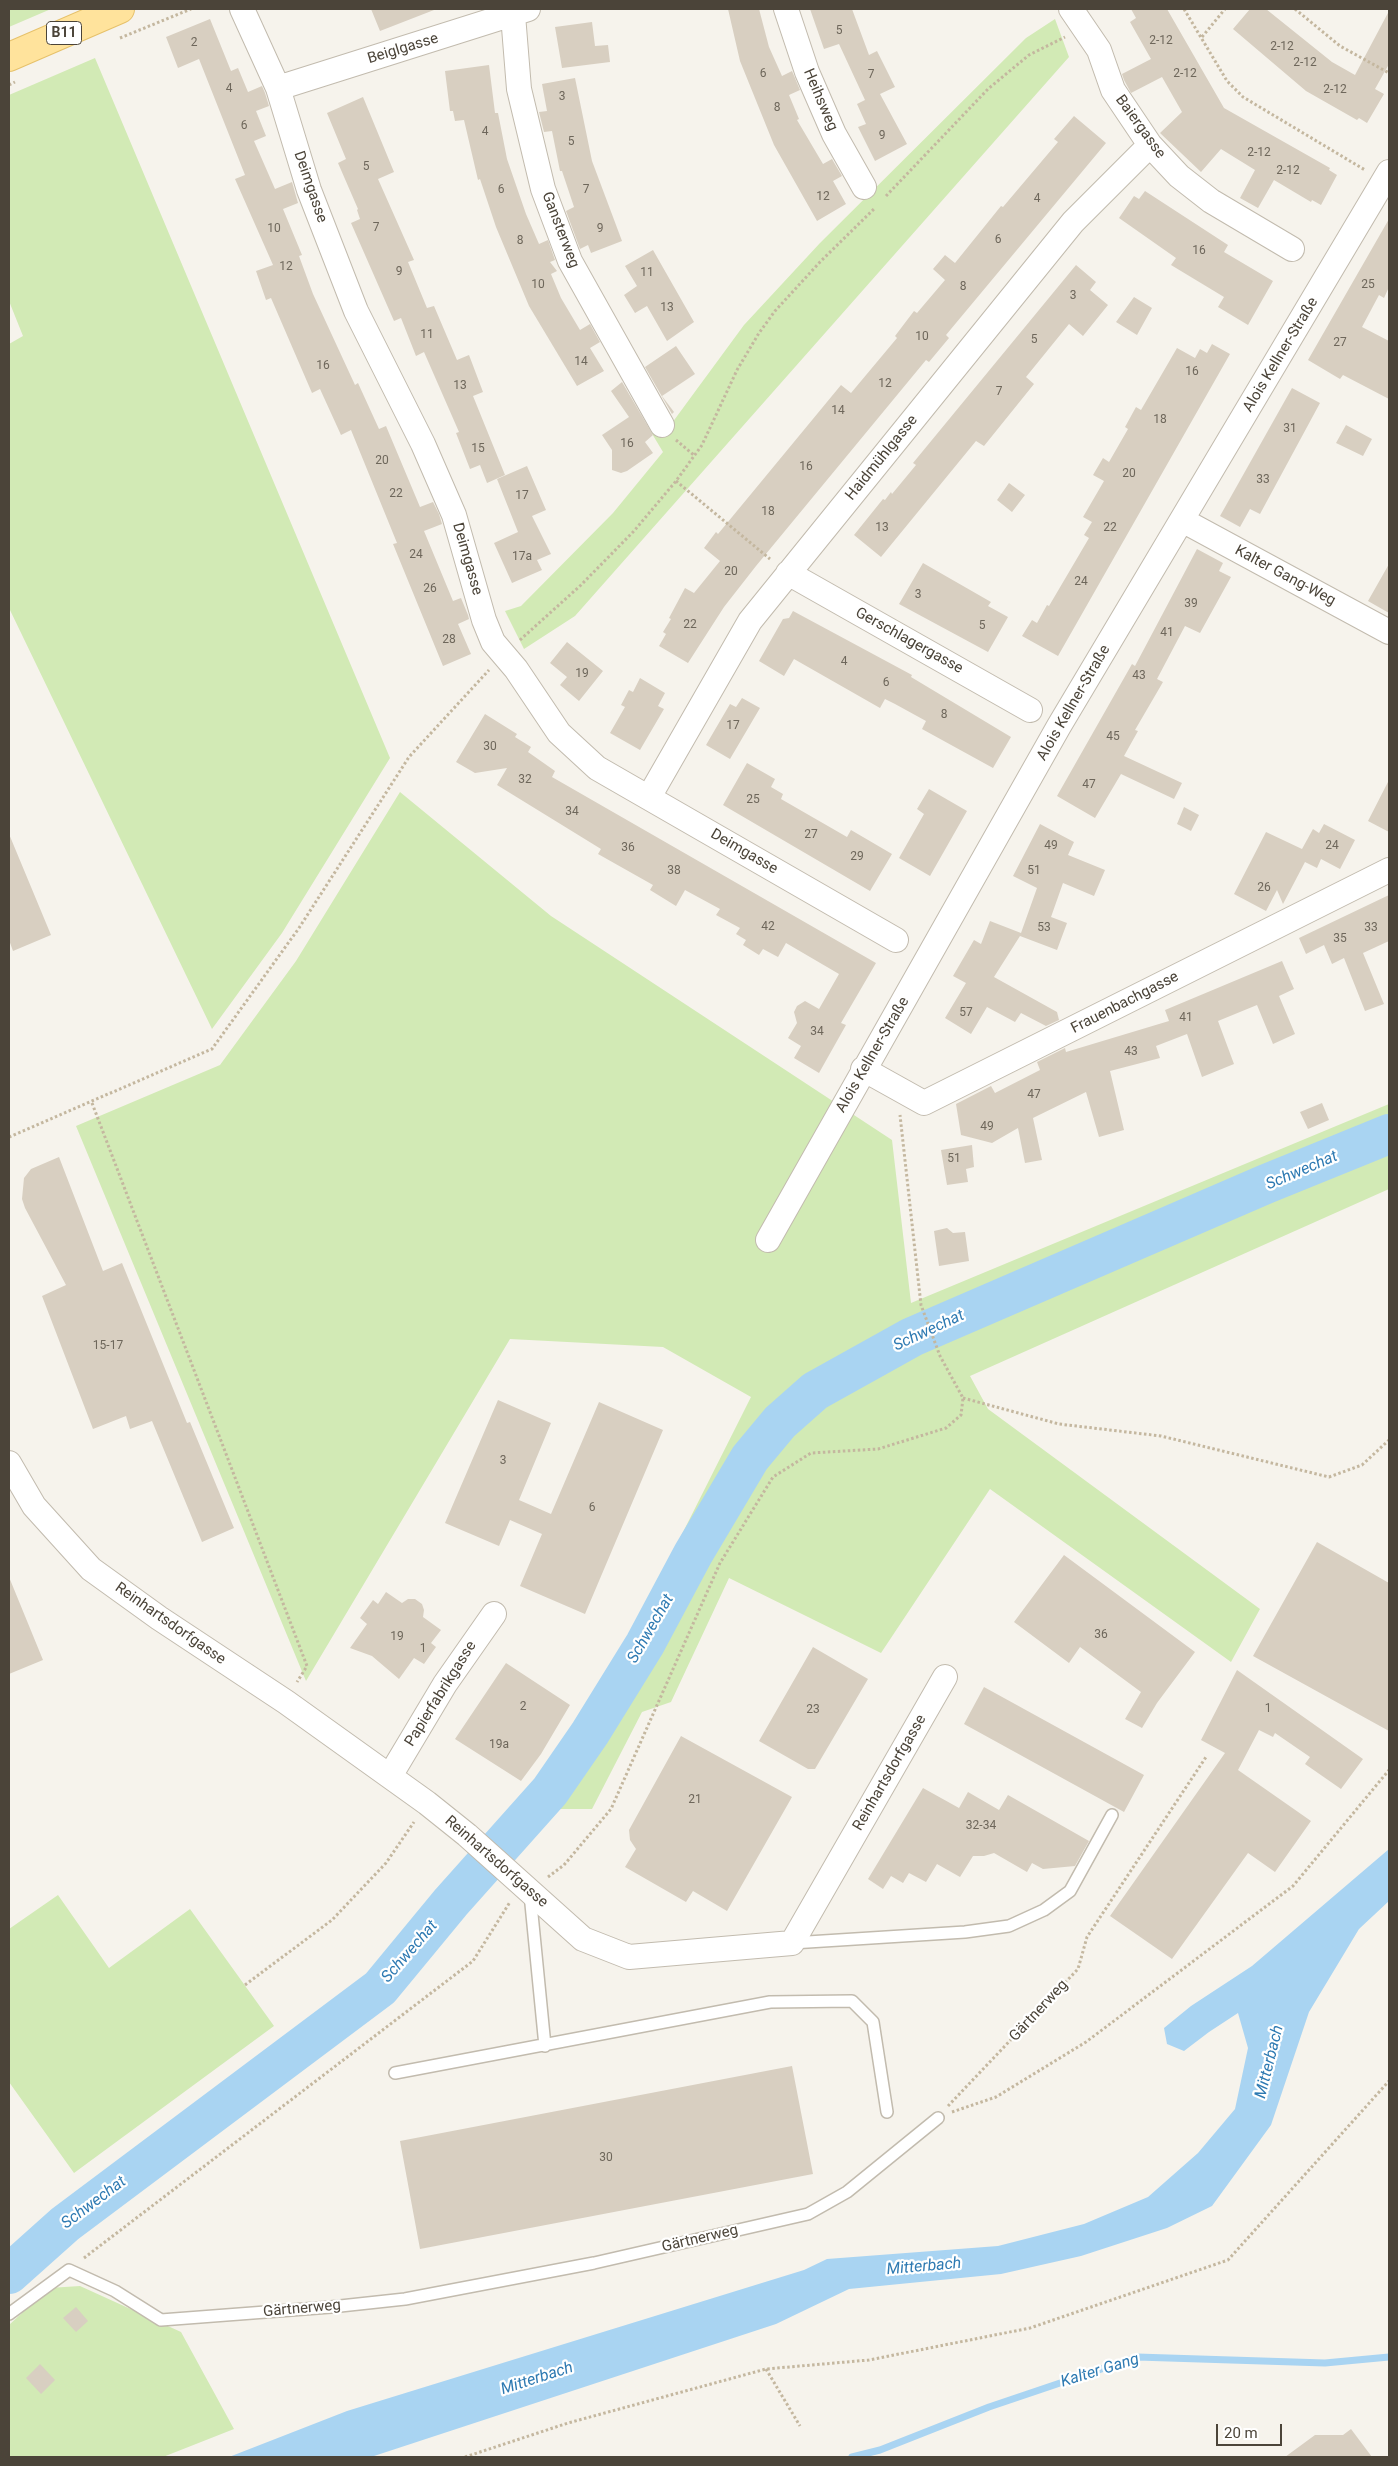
<!DOCTYPE html>
<meta charset="utf-8">
<style>
body{margin:0}
#map{position:relative;width:1398px;height:2466px;overflow:hidden;background:#f6f3ec;font-family:Roboto,sans-serif}
canvas{display:block}
.frame{position:absolute;inset:0;border:10px solid #4b4439;pointer-events:none}
.scale{position:absolute;left:1216px;top:2424px;width:66px;height:22px;box-sizing:border-box;border:2px solid #4b4439;border-top:0;padding-left:6px;font-size:15px;line-height:18px;white-space:nowrap;color:#4b4439;-webkit-text-stroke:4px #fff;paint-order:stroke}
</style>
<div id="map">
<canvas width="1398" height="2466"></canvas>
<div class="frame"></div>
<div class="scale">20 m</div>
</div>
<script>
const ctx = document.querySelector('canvas').getContext('2d');
ctx.lineJoin = 'round';
function fill(path, color) { ctx.fillStyle = color; ctx.fill(path, 'evenodd'); }
const shape = rows => new Path2D(rows.map(r => 'M' + r).join(''));
function strokePath(path, color, width, dash) { ctx.strokeStyle = color; ctx.lineWidth = width; ctx.lineCap = dash ? 'butt' : 'round'; ctx.setLineDash(dash || []); ctx.stroke(path); }
function label(font, color, halo, rows, align = 'center') {
  ctx.font = font + ' Roboto,sans-serif'; ctx.lineWidth = 4.5; ctx.setLineDash([]); ctx.textBaseline = 'middle'; ctx.strokeStyle = halo; ctx.fillStyle = color; for (const [text, x, y, turn = 0] of rows) {
    ctx.save(); ctx.translate(x, y); ctx.rotate((+turn || 0) * Math.PI / 180); ctx.textAlign = isNaN(turn) ? turn : align; if (halo) ctx.strokeText(text, 0, 0); ctx.fillText(text, 0, 0); ctx.restore();
  }
}
const green = shape([
 [9,9,51,9,9,27],
 [1055,19,1069,57,575,616,524,649,505,611,521,606,613,513,663,452,651,432,672,423,744,325,820,243,1026,38],
 [95,58,390,758,282,933,212,1029,9,608,9,344,23,336,9,301,9,95],
 [400,792,551,916,892,1140,911,1303,1389,1104,1389,1189,970,1376,988,1409,1260,1609,1231,1662,990,1489,881,1653,729,1578,671,1702,642,1712,592,1809,559,1809,641,1671,673,1552,751,1397,663,1347,510,1339,306,1681,76,1126,220,1065,296,961],
 [58,1895,109,1968,190,1909,274,2026,74,2173,9,2082,9,1929],
 [80,2286,181,2332,234,2429,163,2457,9,2457,9,2325,49,2288]
]);
const water = shape([
 [1389,1849,1389,1901,1359,1929,1309,2012,1271,2125,1212,2206,1167,2228,1081,2256,1001,2274,849,2289,776,2324,371,2457,229,2457,347,2411,804,2270,827,2259,998,2246,1084,2224,1148,2197,1198,2153,1235,2109,1248,2048,1238,2013,1209,2032,1184,2051,1167,2044,1164,2028,1191,2006,1252,1966]
]);
const stream = shape([
 [852,2457,880,2450,989,2407,1137,2357,1325,2363,1389,2357]
]);
const river = shape([
 [9,2274,65,2224,380,1988,451,1902,550,1791,590,1733,645,1644,693,1554,750,1458,780,1422,815,1391,912,1337,1266,1184,1389,1134]
]);
const building = shape([
 [371,9,434,9,434,10,380,31],
 [728,9,759,9,769,47,782,76,792,71,800,90,789,95,799,119,797,120,823,164,832,159,842,176,833,181,846,204,817,221,774,145,740,61],
 [810,9,852,9,869,55,877,51,895,87,880,94,907,144,875,161,858,127,866,124,857,104,865,100,839,44,824,49],
 [1131,9,1167,9,1224,108,1330,168,1329,170,1337,175,1321,205,1312,200,1311,202,1274,180,1258,208,1240,198,1255,170,1221,149,1201,172,1160,133,1182,112,1162,77,1131,93,1124,80,1122,74,1151,59,1130,22,1136,18],
 [1250,9,1266,9,1332,62,1355,75,1389,11,1389,64,1375,89,1384,94,1367,123,1359,118,1357,120,1306,91,1233,29],
 [210,19,231,71,238,68,248,92,262,86,265,93,269,106,256,111,266,136,254,141,275,189,292,182,298,203,283,209,302,255,299,256,313,294,355,385,358,383,379,429,386,426,420,507,433,502,439,514,442,524,424,531,453,601,461,598,468,615,469,619,458,624,471,654,443,666,393,544,397,543,351,430,341,435,320,389,312,393,271,298,266,300,256,271,273,265,235,179,245,175,199,59,178,68,166,37],
 [592,22,595,46,608,45,610,62,562,68,555,27],
 [489,65,495,113,498,113,507,159,526,214,539,244,548,240,555,260,550,262,557,271,551,274,561,298,580,330,590,324,600,342,590,348,604,371,577,386,529,306,496,227,480,179,478,180,464,120,455,121,453,111,450,111,445,71],
 [575,78,592,161,622,241,591,253,588,245,580,249,566,211,574,207,562,171,560,171,552,131,544,132,539,112,547,111,542,84],
 [363,97,394,172,378,179,414,260,408,262,427,308,434,306,457,360,469,355,483,392,473,396,505,475,487,483,480,465,470,469,456,433,459,432,424,352,416,356,401,318,394,321,351,223,360,219,357,210,358,209,338,163,346,159,327,113],
 [1074,116,1106,143,946,335,949,338,929,362,926,360,756,566,724,607,688,663,659,646,666,634,663,632,671,619,669,618,685,588,694,593,720,561,704,548,716,532,718,534,841,385,851,393,897,338,895,336,914,311,917,313,945,280,933,269,945,255,955,263,1001,206,1003,207,1058,142,1054,139],
 [1145,191,1228,245,1224,252,1273,281,1248,325,1218,307,1224,297,1171,265,1176,258,1119,218,1134,196,1139,199],
 [1389,219,1389,287,1384,298,1379,295,1362,327,1389,341,1389,399,1343,375,1340,379,1308,360],
 [653,250,694,322,667,341,647,306,635,313,624,295,637,286,625,266],
 [1076,265,1096,282,1090,290,1108,305,1083,336,1069,324,1026,377,1034,384,984,446,976,441,881,557,854,535,883,499,885,500,891,492,892,494,916,465,913,463],
 [1134,297,1152,308,1137,335,1116,322],
 [1212,344,1230,354,1058,656,1022,636,1032,620,1037,623,1047,605,1049,606,1089,538,1084,535,1092,522,1083,517,1104,481,1093,475,1103,458,1109,462,1128,429,1125,427,1136,407,1141,410,1177,348,1195,358,1200,349,1207,353],
 [676,346,695,374,662,396,674,412,672,414,645,367],
 [622,382,653,435,645,442,653,453,627,471,621,473,612,470,612,450,602,435,629,417,611,391],
 [1292,388,1320,403,1260,514,1250,509,1240,527,1220,516],
 [1346,425,1372,439,1363,456,1336,443],
 [527,466,546,510,532,516,551,554,537,560,542,570,512,583,494,543,518,532,497,479],
 [1009,483,1025,495,1012,512,997,500],
 [1197,549,1223,563,1219,571,1231,577,1200,633,1185,626,1157,679,1163,682,1135,730,1138,731,1124,756,1182,783,1174,799,1121,774,1095,818,1057,796,1132,664,1135,666],
 [923,563,991,602,988,606,1008,617,988,652,899,604],
 [1389,564,1389,613,1368,601],
 [793,611,912,675,911,677,1011,737,993,768,922,729,926,721,895,704,885,699,880,708,794,659,784,676,759,661,783,619,789,618],
 [567,642,603,671,579,701,560,685,567,677,550,663],
 [640,678,665,693,658,706,664,709,640,750,610,733,625,707,621,705,629,690,633,692],
 [742,698,760,708,730,759,706,745,730,704,736,707],
 [485,714,517,734,515,737,531,747,528,752,555,771,552,777,876,963,841,1023,846,1025,819,1073,794,1058,801,1046,788,1038,797,1023,794,1012,797,1006,805,1001,819,1009,839,974,786,943,778,957,763,949,759,955,743,945,746,940,736,934,740,928,716,915,720,909,685,890,676,906,650,890,653,885,598,854,601,849,497,785,507,768,475,773,456,762],
 [747,763,775,779,771,787,783,794,781,799,847,837,851,830,892,854,870,891,723,805],
 [1389,780,1389,832,1368,821],
 [929,789,967,811,930,876,899,858,924,814,917,809],
 [1184,807,1199,815,1191,831,1177,824],
 [1040,824,1074,842,1068,855,1105,870,1094,896,1063,883,1051,917,1067,923,1057,950,1020,936,994,977,1057,1012,1059,1020,1046,1026,1021,1013,1015,1022,987,1007,971,1034,945,1018,966,983,953,976,974,940,981,944,990,921,1021,933,1037,888,1013,876],
 [1324,824,1355,840,1340,869,1321,859,1317,868,1305,862,1283,904,1277,890,1266,911,1234,894,1266,832,1302,849,1313,829,1319,833],
 [9,834,51,935,13,951,9,940],
 [1389,895,1389,941,1363,953,1384,1004,1365,1011,1344,958,1332,964,1324,945,1306,954,1299,938],
 [1282,961,1294,989,1279,996,1295,1034,1273,1044,1257,1005,1218,1021,1234,1064,1202,1077,1187,1034,1156,1046,1160,1058,1110,1071,1124,1130,1099,1137,1086,1092,1033,1118,1042,1160,1025,1163,1018,1128,992,1143,961,1135,956,1104,991,1086,995,1093,1040,1070,1037,1062,1065,1048,1066,1052,1169,1021,1165,1010],
 [1322,1103,1329,1120,1308,1129,1300,1112],
 [972,1145,974,1167,966,1169,968,1182,947,1185,941,1150],
 [59,1157,103,1271,122,1263,187,1423,190,1422,234,1528,202,1542,152,1421,130,1429,126,1416,93,1429,42,1296,66,1285,25,1208,22,1199,24,1178,31,1169],
 [947,1228,953,1233,965,1232,969,1261,939,1266,934,1231],
 [498,1400,551,1423,519,1500,551,1514,599,1402,663,1430,585,1614,520,1586,542,1534,510,1520,499,1546,445,1523],
 [1317,1542,1389,1583,1389,1731,1253,1656],
 [1064,1555,1195,1652,1157,1703,1142,1728,1125,1719,1141,1692,1080,1647,1069,1663,1014,1622],
 [9,1577,43,1660,9,1674],
 [386,1592,402,1603,408,1599,415,1599,422,1604,424,1610,423,1617,441,1630,431,1643,436,1647,424,1664,414,1658,399,1679,372,1656,350,1648,367,1624,360,1618,373,1600,378,1604],
 [813,1647,868,1679,815,1769,808,1769,759,1741],
 [506,1663,570,1705,541,1754,521,1781,455,1739],
 [1237,1670,1363,1759,1341,1789,1305,1764,1310,1757,1275,1733,1273,1737,1259,1730,1238,1770,1311,1821,1275,1872,1248,1853,1172,1959,1110,1916,1225,1753,1201,1740],
 [984,1687,1144,1775,1124,1812,964,1724],
 [681,1736,792,1797,727,1911,693,1891,686,1902,625,1867,636,1849,630,1840,629,1830],
 [923,1788,959,1808,968,1792,999,1810,1008,1795,1089,1841,1075,1866,1043,1869,1032,1863,1027,1872,994,1853,984,1856,973,1856,960,1877,937,1864,926,1882,909,1873,903,1883,891,1876,883,1889,868,1879],
 [792,2066,813,2174,420,2249,400,2141],
 [76,2307,88,2321,76,2332,63,2318],
 [40,2364,55,2380,41,2394,26,2378],
 [1351,2429,1372,2457,1285,2457,1315,2435,1343,2435]
]);
const path = shape([
 [1184,9,1227,81,1243,97,1365,170],
 [1295,9,1340,46,1389,73],
 [1202,37,1225,9],
 [120,38,191,9],
 [9,85,15,82],
 [886,196,988,89,1029,55,1065,37],
 [676,440,695,456],
 [676,481,770,559],
 [520,640,581,585,634,531,676,481,702,445,737,370,759,333,775,311,820,262,875,208],
 [92,1103,307,1666,297,1682],
 [9,1137,212,1049,299,928,409,757,489,670],
 [963,1398,1059,1424,1161,1436,1329,1477,1362,1465,1389,1440],
 [548,1877,564,1865,611,1809,720,1563,773,1477,811,1453,878,1449,946,1428,961,1415,963,1398,940,1356,921,1305,900,1115],
 [245,1985,332,1920,386,1863,414,1822],
 [948,2106,1078,1969,1087,1937,1206,1757],
 [952,2112,996,2097,1086,2042,1293,1886,1389,1770],
 [84,2258,473,1961,510,1902],
 [766,2369,800,2426],
 [465,2457,568,2423,766,2369,869,2360,1030,2328,1228,2260,1389,2081]
]);
const service = shape([
 [530,1894,545,2046],
 [792,1943,965,1932,1009,1926,1044,1910,1070,1891,1112,1815],
 [395,2073,770,2002,852,2001,873,2022,887,2112],
 [9,2314,69,2270,115,2291,161,2320,331,2307,405,2299,594,2263,808,2214,847,2192,938,2118]
]);
const minor = shape([
 [242,9,278,88,309,190,356,311,423,444,454,515,484,620,493,642,516,669,559,733,597,768,896,940],
 [786,9,807,72,834,134,864,187],
 [1071,9,1099,50,1113,90,1150,145,1179,176,1211,201,1292,249],
 [513,15,519,89,543,189,570,261,662,425],
 [278,88,528,9],
 [1182,520,1389,632],
 [788,573,1030,710],
 [649,797,750,621,1073,222,1150,145],
 [863,1069,924,1103,1389,870],
 [768,1240,1059,726,1389,172],
 [9,1463,34,1506,91,1569,159,1618,286,1702,427,1803,467,1835,583,1939,629,1957,792,1943,945,1677],
 [390,1776,445,1684,494,1614]
]);
const primary = shape([
 [9,57,120,9]
]);
const numberNames = [
 ["5",839,31],
 ["2-12",1161,41],
 ["2",194,43],
 ["2-12",1282,47],
 ["2-12",1305,63],
 ["6",763,74],
 ["2-12",1185,74],
 ["7",871,75],
 ["4",229,89],
 ["2-12",1335,90],
 ["3",562,97],
 ["8",777,108],
 ["6",244,126],
 ["4",485,132],
 ["9",882,136],
 ["5",571,142],
 ["2-12",1259,153],
 ["5",366,167],
 ["2-12",1288,171],
 ["6",501,190],
 ["7",586,190],
 ["12",823,197],
 ["4",1037,199],
 ["7",376,228],
 ["10",274,229],
 ["9",600,229],
 ["6",998,240],
 ["8",520,241],
 ["16",1199,251],
 ["12",286,267],
 ["9",399,272],
 ["11",647,273],
 ["10",538,285],
 ["25",1368,285],
 ["8",963,287],
 ["3",1073,296],
 ["13",667,308],
 ["11",427,335],
 ["10",922,337],
 ["5",1034,340],
 ["27",1340,343],
 ["14",581,362],
 ["16",323,366],
 ["16",1192,372],
 ["12",885,384],
 ["13",460,386],
 ["7",999,392],
 ["14",838,411],
 ["18",1160,420],
 ["31",1290,429],
 ["16",627,444],
 ["15",478,449],
 ["20",382,461],
 ["16",806,467],
 ["20",1129,474],
 ["33",1263,480],
 ["22",396,494],
 ["17",522,496],
 ["18",768,512],
 ["13",882,528],
 ["22",1110,528],
 ["24",416,555],
 ["17a",522,557],
 ["20",731,572],
 ["24",1081,582],
 ["26",430,589],
 ["3",918,595],
 ["39",1191,604],
 ["22",690,625],
 ["5",982,626],
 ["41",1167,633],
 ["28",449,640],
 ["4",844,662],
 ["19",582,674],
 ["43",1139,676],
 ["6",886,683],
 ["8",944,715],
 ["17",733,726],
 ["45",1113,737],
 ["30",490,747],
 ["32",525,780],
 ["47",1089,785],
 ["25",753,800],
 ["34",572,812],
 ["27",811,835],
 ["49",1051,846],
 ["24",1332,846],
 ["36",628,848],
 ["29",857,857],
 ["38",674,871],
 ["51",1034,871],
 ["26",1264,888],
 ["42",768,927],
 ["53",1044,928],
 ["33",1371,928],
 ["35",1340,939],
 ["57",966,1013],
 ["41",1186,1018],
 ["34",817,1032],
 ["43",1131,1052],
 ["47",1034,1095],
 ["49",987,1127],
 ["51",954,1159],
 ["15-17",108,1346],
 ["3",503,1461],
 ["6",592,1508],
 ["36",1101,1635],
 ["19",397,1637],
 ["1",423,1649],
 ["2",523,1707],
 ["1",1268,1709],
 ["23",813,1710],
 ["19a",499,1745],
 ["21",695,1800],
 ["32-34",981,1826],
 ["30",606,2158]
];
const shields = [
 [64,33,35]
];
const shieldNames = [
 ["B11",64,33]
];
const streetNames = [
 ["Beiglgasse",403,49,-17],
 ["Heihsweg",820,100,67],
 ["Baiergasse",1140,127,54],
 ["Deimgasse",310,187,71],
 ["Gansterweg",560,230,69],
 ["Alois Kellner-Straße",1281,355,-59],
 ["Haidmühlgasse",882,458,-51],
 ["Deimgasse",467,559,74],
 ["Kalter Gang-Weg",1285,576,28],
 ["Gerschlagergasse",909,641,29],
 ["Alois Kellner-Straße",1074,703,-60],
 ["Deimgasse",744,852,30],
 ["Frauenbachgasse",1125,1003,-27],
 ["Alois Kellner-Straße",873,1055,-60],
 ["Reinhartsdorfgasse",170,1624,35],
 ["Papierfabrikgasse",441,1694,-58],
 ["Reinhartsdorfgasse",890,1773,-60],
 ["Reinhartsdorfgasse",496,1862,41],
 ["Gärtnerweg",1039,2011,-47],
 ["Gärtnerweg",700,2239,-13],
 ["Gärtnerweg",302,2309,-5]
];
const waterNames = [
 ["Schwechat",1302,1171,-23],
 ["Schwechat",929,1331,-25],
 ["Schwechat",651,1629,-60],
 ["Schwechat",410,1952,-49],
 ["Mitterbach",1270,2062,-76],
 ["Schwechat",94,2203,-37],
 ["Mitterbach",924,2267,-5],
 ["Kalter Gang",1100,2371,-17],
 ["Mitterbach",537,2379,-18]
];
fill(green, '#d2eab5');
fill(water, '#a9d4f2');
strokePath(stream, '#a9d4f2', 7);
strokePath(river, '#a9d4f2', 40);
fill(building, '#d8cfc1');
strokePath(service, '#c2bbae', 14);
strokePath(minor, '#c2bbae', 26);
strokePath(primary, '#e6c16a', 30);
strokePath(path, '#c4b79f', 3, [2.5, 2.5]);
strokePath(service, '#fff', 11);
strokePath(minor, '#fff', 24);
strokePath(primary, '#ffe39c', 28);
label('12px', '#6e675b', null, numberNames);
for (const [x, y, w] of shields) { const box = new Path2D(); box.roundRect(x - w / 2, y - 11.5, w, 23, 4); ctx.fillStyle = '#fff'; ctx.fill(box); strokePath(box, '#4b4439', 1); }
label('bold 14px', '#4b4439', null, shieldNames);
label('15px', '#4b4439', '#fff', streetNames);
label('italic 16px', '#2e7ab2', '#fff', waterNames);
</script>
